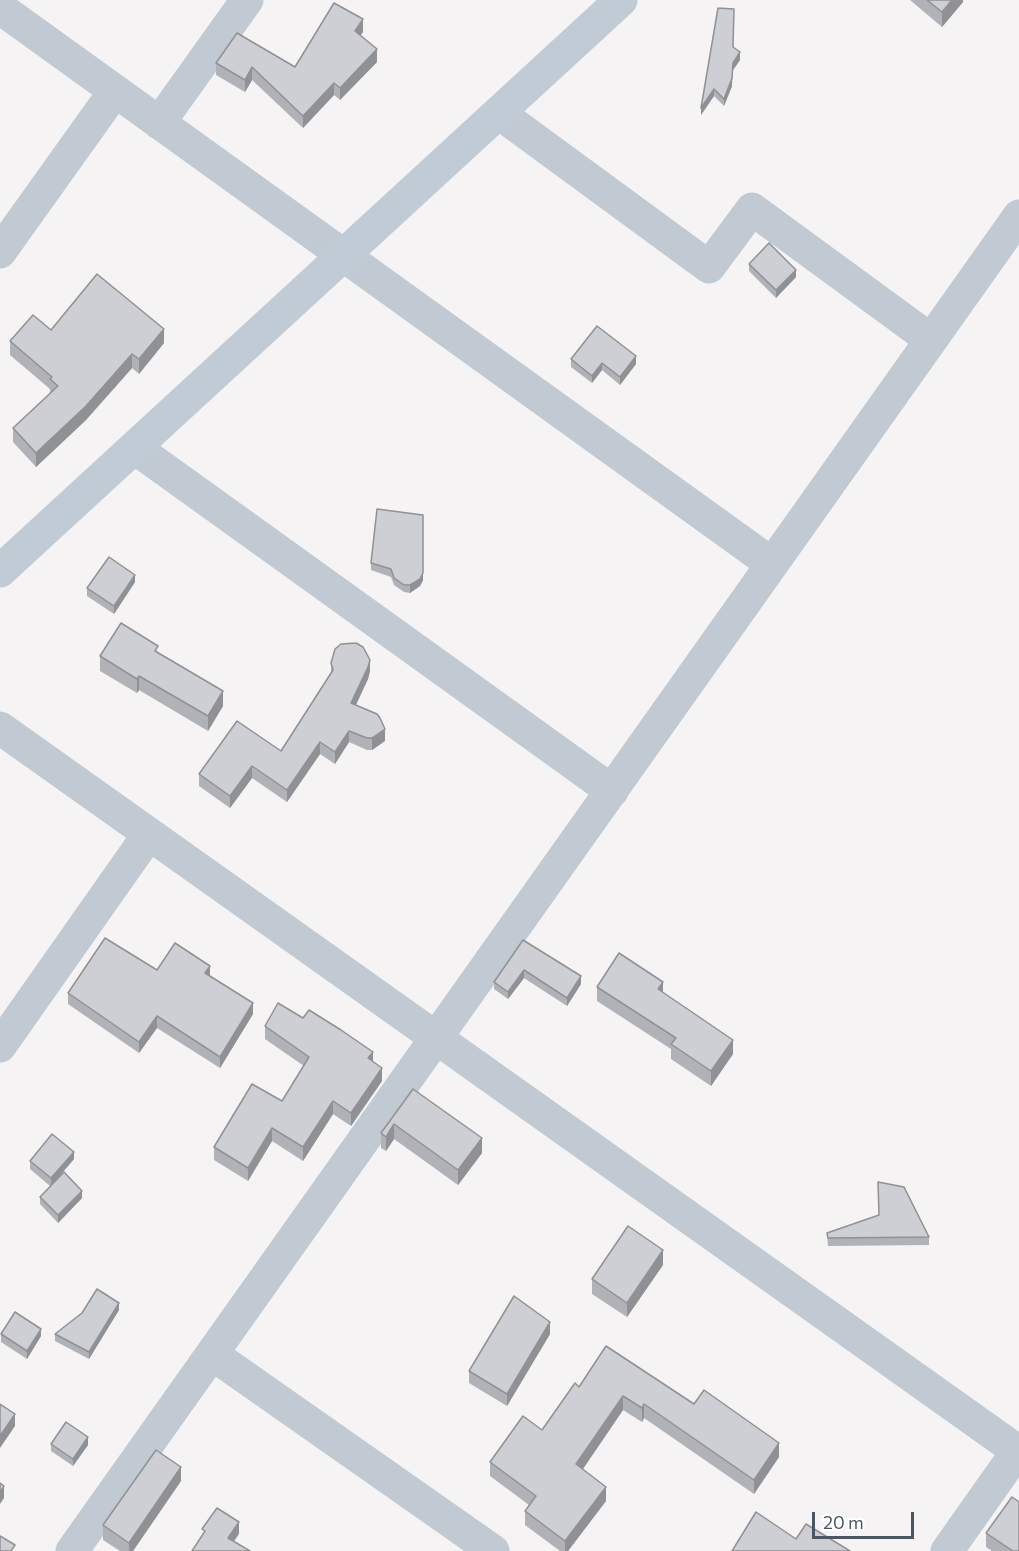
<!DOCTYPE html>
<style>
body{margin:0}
#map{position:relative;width:1019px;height:1551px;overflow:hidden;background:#f5f3f3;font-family:Commissioner,sans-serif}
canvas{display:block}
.scale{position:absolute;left:812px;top:1512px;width:102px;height:27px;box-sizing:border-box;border:3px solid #4a5661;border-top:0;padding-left:8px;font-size:18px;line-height:21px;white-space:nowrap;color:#4a5661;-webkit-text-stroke:4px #fff;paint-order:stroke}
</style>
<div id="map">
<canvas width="1019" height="1551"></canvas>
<div class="scale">20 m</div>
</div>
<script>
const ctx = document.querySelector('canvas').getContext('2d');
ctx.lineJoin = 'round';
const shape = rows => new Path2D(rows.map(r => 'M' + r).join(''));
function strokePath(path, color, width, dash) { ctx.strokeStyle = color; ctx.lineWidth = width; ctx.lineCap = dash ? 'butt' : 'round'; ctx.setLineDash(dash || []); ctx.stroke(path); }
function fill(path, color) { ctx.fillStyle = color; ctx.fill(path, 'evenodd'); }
const street = shape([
 [0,8,772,564],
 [499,113,709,267,752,209,931,340],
 [159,123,247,0],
 [0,252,115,91],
 [135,448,612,791],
 [0,728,1019,1452],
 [0,1046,149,834],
 [212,1354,493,1551],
 [72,1551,1019,216],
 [947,1551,1019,1449]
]);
const secondary = shape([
 [0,571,621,0]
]);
const wall = shape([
 [910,0,963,0,963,2,942,27],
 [363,32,360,35,377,62,340,100,334,95,303,128,252,80,245,92,216,75,216,63,295,67],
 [733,47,740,60,733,70,732,86,724,106,714,96,701,115],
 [749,264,796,277,776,298,749,271],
 [51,330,164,343,139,374,132,368,86,420,36,467,13,442,13,428,50,393,50,389,10,355,10,341],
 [571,359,636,364,620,385,602,370,592,383,571,367],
 [371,563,423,580,420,586,410,593,404,592,394,585,391,577,371,570],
 [135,582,114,614,87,596,87,588],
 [158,653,223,706,208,731,139,690,137,693,100,671,100,656],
 [331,663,370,671,368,679,356,705,385,741,372,750,367,750,349,742,335,764,320,754,287,802,252,778,230,808,199,786,199,774,281,751,331,673],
 [523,940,581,984,567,1006,524,978,508,999,494,989,494,982],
 [157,970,210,976,253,1014,220,1068,157,1028,139,1053,68,1004,68,993],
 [597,987,663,992,733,1054,711,1086,671,1059,671,1049,597,1001],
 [265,1026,373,1061,382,1081,351,1126,333,1114,303,1161,272,1141,248,1181,214,1160,214,1147,282,1101,304,1066,265,1039],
 [413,1089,482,1153,458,1185,394,1139,386,1151,381,1148,381,1133],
 [74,1159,53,1183,82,1198,58,1223,40,1204,40,1197,50,1186,30,1169,30,1161],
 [827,1233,929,1237,929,1245,828,1246],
 [663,1265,627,1317,592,1294,592,1279],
 [119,1310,89,1359,55,1341,55,1334,82,1313],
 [1,1334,41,1336,27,1359,1,1342],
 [550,1334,507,1406,469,1383,469,1371],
 [579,1387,694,1404,779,1457,754,1494,644,1418,642,1422,623,1410,583,1469,606,1501,568,1551,560,1551,525,1525,525,1511,529,1505,490,1476,490,1462,542,1430],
 [51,1444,88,1445,73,1466,51,1451],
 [181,1481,133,1551,120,1551,103,1540,103,1525],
 [986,1533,1019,1551,992,1551,986,1547]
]);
const shadedWall = shape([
 [952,0,963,0,963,2,942,27,942,12],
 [363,19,363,32,355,43,355,31],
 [377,49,377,62,340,100,340,88],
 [740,52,740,60,733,70,733,63],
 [252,67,252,80,245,92,245,80],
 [732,78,732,86,724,106,724,99],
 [334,83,334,95,303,128,303,116],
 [714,89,714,96,701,115,701,108],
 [796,270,796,277,776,298,776,290],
 [164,329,164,343,139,374,139,359],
 [132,354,132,368,86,420,36,467,36,453],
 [636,356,636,364,620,385,620,377],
 [602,363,602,370,592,383,592,376],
 [423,573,423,580,420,586,410,593,410,585],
 [135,575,135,582,114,614,114,606],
 [370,660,370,671,368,679,351,715,351,703],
 [139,676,139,690,137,693,137,679],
 [223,691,223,706,208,731,208,716],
 [385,729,385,741,372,750,372,738],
 [349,731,349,742,335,764,335,752],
 [320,742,320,754,287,802,287,790],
 [252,766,252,778,230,808,230,796],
 [210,966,210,977,205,973],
 [524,970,524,978,508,999,508,992],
 [581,976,581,984,567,1006,567,998],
 [663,982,663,996,658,989],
 [253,1003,253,1014,220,1068,220,1057],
 [157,1016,157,1028,139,1053,139,1042],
 [733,1040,733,1054,711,1086,711,1071],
 [373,1052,373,1065,368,1058],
 [382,1068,382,1081,351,1126,351,1113],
 [333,1101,333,1114,303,1161,303,1147],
 [394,1124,394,1139,386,1151,386,1137],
 [272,1128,272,1141,248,1181,248,1168],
 [482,1138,482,1153,458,1185,458,1170],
 [74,1152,74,1159,51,1186,51,1178],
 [82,1191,82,1198,58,1223,58,1215],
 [663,1250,663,1265,627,1317,627,1303],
 [119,1303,119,1310,89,1359,89,1352],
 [550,1322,550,1334,507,1406,507,1394],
 [41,1329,41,1336,27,1359,27,1351],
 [623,1396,623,1410,576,1479,576,1464],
 [644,1404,644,1418,642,1422,642,1408],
 [15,1414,15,1426,0,1448,0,1436],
 [88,1437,88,1445,73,1466,73,1459],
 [779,1443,779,1457,754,1494,754,1480],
 [181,1467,181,1481,133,1551,129,1551,129,1543],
 [4,1486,4,1498,0,1504,0,1492],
 [606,1487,606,1501,568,1551,565,1551,565,1541],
 [239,1522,239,1534,228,1550,228,1538]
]);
const building = shape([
 [927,0,952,0,942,12,927,0],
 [334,3,363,19,355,31,377,49,340,88,334,83,303,116,252,67,245,80,216,63,237,33,295,67,334,3],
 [718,8,734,9,733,47,740,52,733,63,732,78,724,99,714,89,701,108,718,8],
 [769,243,796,270,776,290,749,264,769,243],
 [97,274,164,329,139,359,132,354,86,406,36,453,13,428,58,386,50,379,52,377,10,341,33,315,51,330,97,274],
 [597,326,636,356,620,377,602,363,592,376,571,359,597,326],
 [377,509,423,515,423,573,420,579,410,585,404,585,394,578,391,569,371,563,377,509],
 [109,557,135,575,114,606,87,588,109,557],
 [121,623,158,646,155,651,223,691,208,716,139,676,137,679,100,656,121,623],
 [356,643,363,647,370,660,368,667,351,703,377,714,380,718,385,729,372,738,367,738,349,731,335,752,320,742,287,790,252,766,230,796,199,774,237,721,281,751,333,670,331,663,335,649,341,644,356,643],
 [105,938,157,970,175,943,210,966,205,973,253,1003,220,1057,157,1016,139,1042,68,993,105,938],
 [523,940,581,976,567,998,524,970,508,992,494,982,523,940],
 [619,953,663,982,658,989,733,1040,711,1071,671,1044,676,1038,597,987,619,953],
 [278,1003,303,1018,309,1010,341,1030,373,1052,368,1058,382,1068,351,1113,333,1101,303,1147,272,1128,248,1168,214,1147,252,1084,282,1101,309,1057,265,1026,278,1003],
 [413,1089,482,1138,458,1170,394,1124,386,1137,381,1133,413,1089],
 [52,1134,74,1152,51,1178,30,1161,52,1134],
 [64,1172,82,1191,58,1215,40,1197,64,1172],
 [878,1182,904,1187,929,1237,828,1238,827,1233,879,1215,878,1182],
 [628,1226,663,1250,627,1303,592,1279,628,1226],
 [97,1289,119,1303,89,1352,55,1334,82,1313,97,1289],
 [514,1296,550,1322,507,1394,469,1371,514,1296],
 [15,1312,41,1329,27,1351,1,1334,15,1312],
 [606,1346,694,1404,704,1390,779,1443,754,1480,644,1404,642,1408,623,1396,576,1464,606,1487,565,1541,525,1511,536,1496,490,1462,523,1416,542,1430,575,1383,579,1387,606,1346],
 [0,1404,15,1414,0,1436,0,1404],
 [66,1422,88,1437,73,1459,51,1444,66,1422],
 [156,1450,181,1467,129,1543,103,1525,156,1450],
 [0,1483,4,1486,0,1492,0,1483],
 [1012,1497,1019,1502,1019,1551,1013,1551,986,1533,1012,1497],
 [217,1508,239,1522,228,1538,250,1551,192,1551,205,1531,202,1529,217,1508],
 [756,1512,796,1539,806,1524,850,1551,732,1551,756,1512],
 [0,1536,15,1545,11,1551,0,1551,0,1536]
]);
strokePath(street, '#c1cad2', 33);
strokePath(secondary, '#c1cbd6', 33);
fill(wall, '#b0b2b7');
fill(shadedWall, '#909195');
fill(building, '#cdcfd5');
strokePath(building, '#909195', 1.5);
</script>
